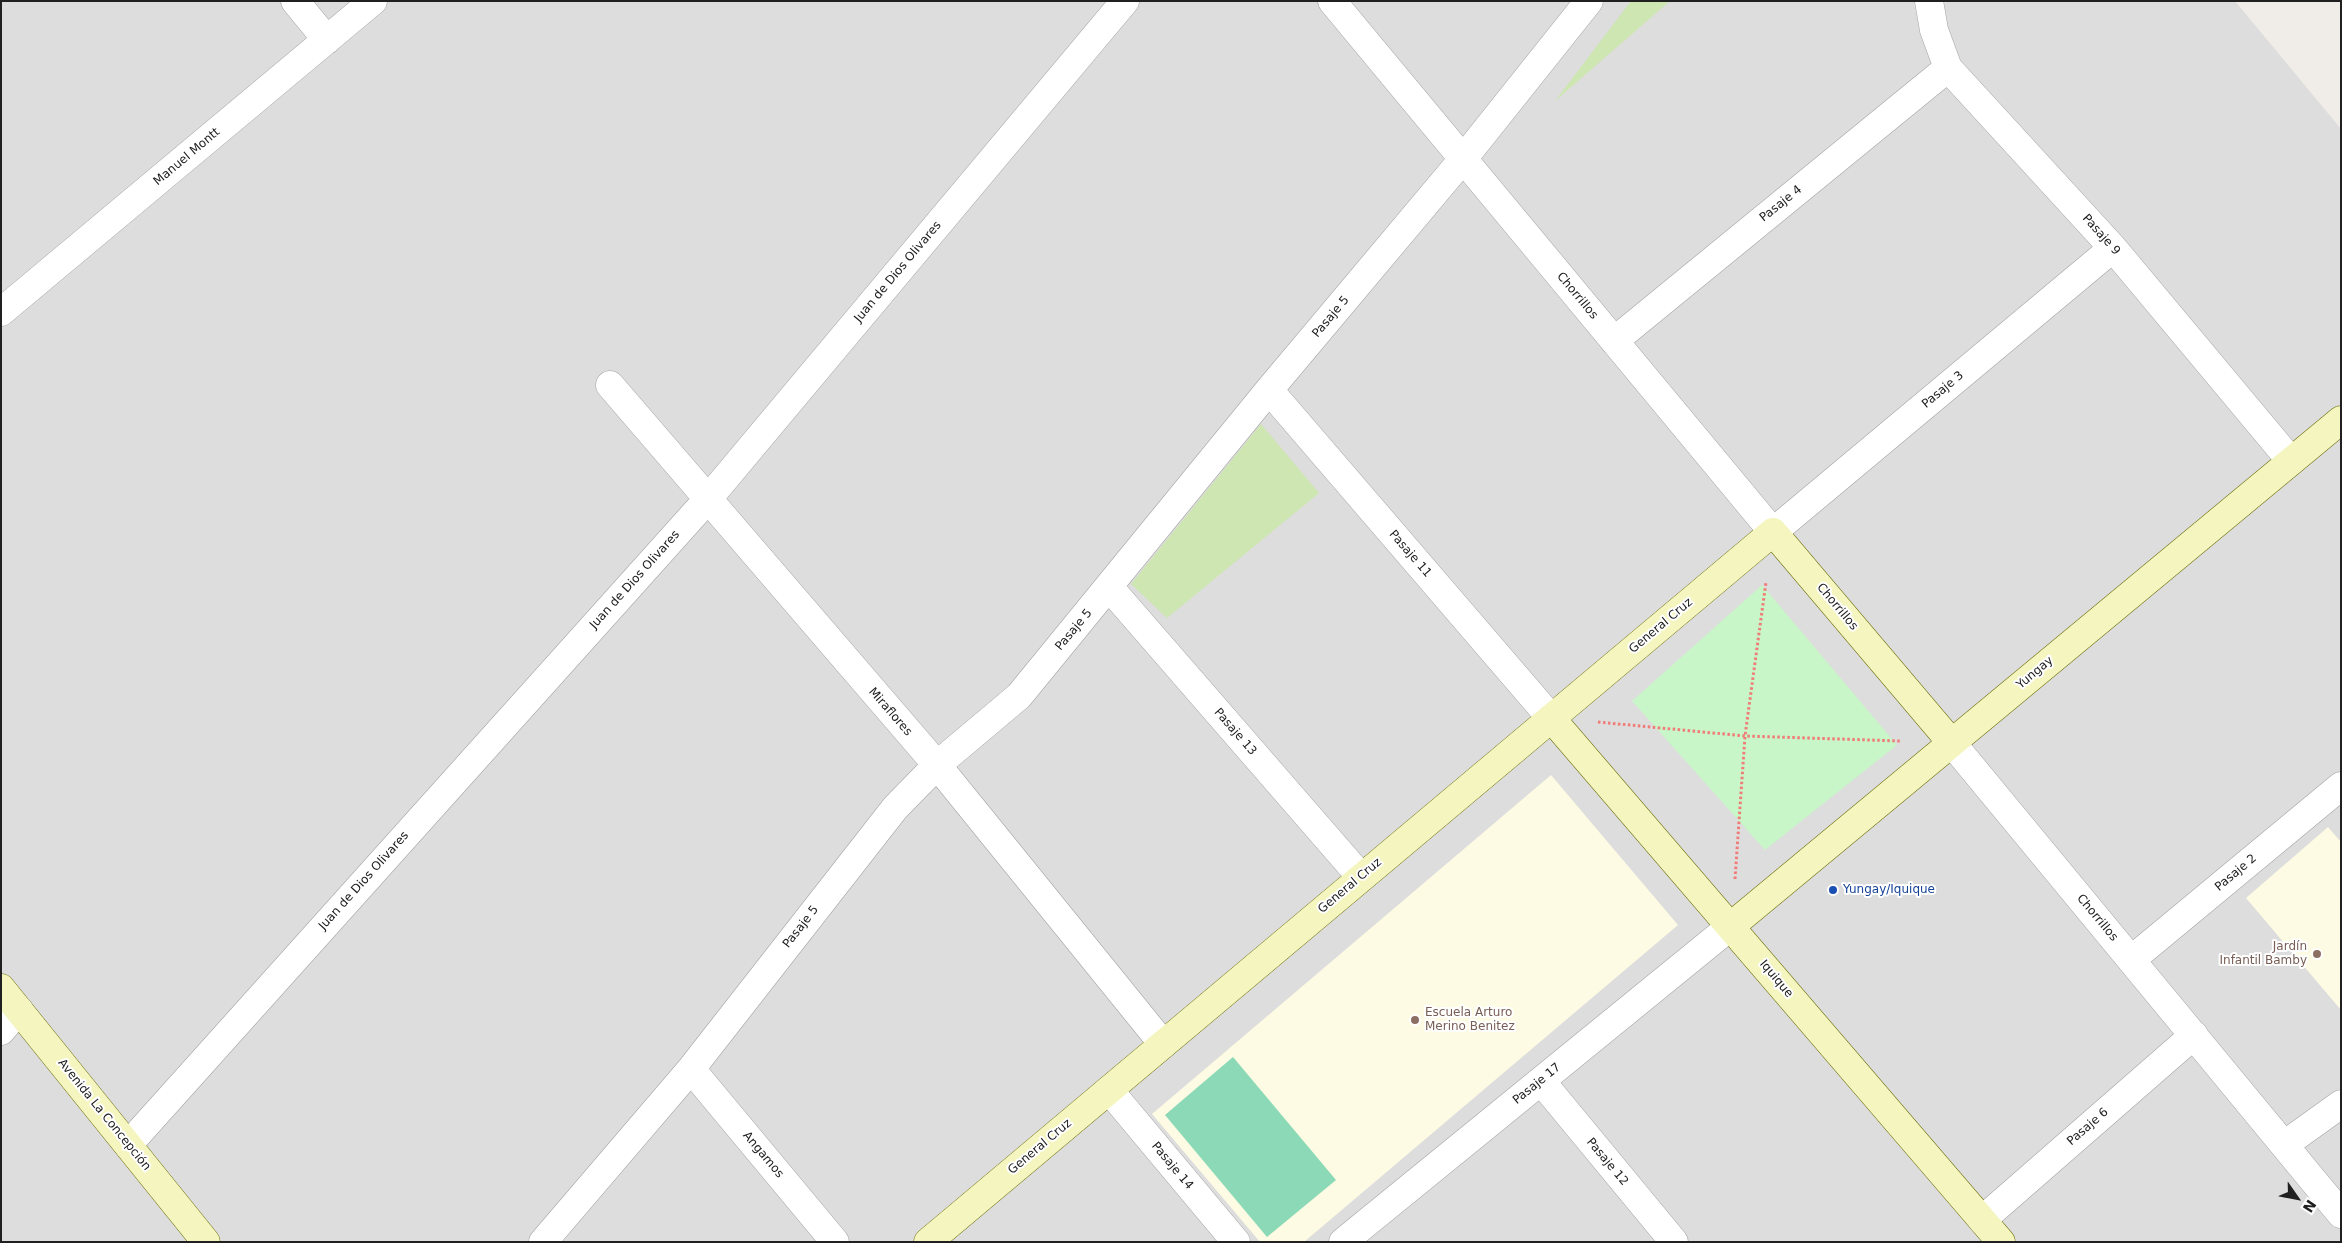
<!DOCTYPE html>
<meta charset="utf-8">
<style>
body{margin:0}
#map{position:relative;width:2342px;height:1243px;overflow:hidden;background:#f0ece7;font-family:"DejaVu Sans",sans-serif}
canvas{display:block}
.frame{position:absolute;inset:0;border:2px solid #202020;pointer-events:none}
.north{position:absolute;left:2272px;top:1173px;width:50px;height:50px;-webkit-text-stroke:4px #fff;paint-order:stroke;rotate:123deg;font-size:14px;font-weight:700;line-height:20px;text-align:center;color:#202020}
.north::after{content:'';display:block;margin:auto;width:18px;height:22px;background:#202020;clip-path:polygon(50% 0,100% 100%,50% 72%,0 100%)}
</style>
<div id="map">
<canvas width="2342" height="1243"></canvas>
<div class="frame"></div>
<div class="north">N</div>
</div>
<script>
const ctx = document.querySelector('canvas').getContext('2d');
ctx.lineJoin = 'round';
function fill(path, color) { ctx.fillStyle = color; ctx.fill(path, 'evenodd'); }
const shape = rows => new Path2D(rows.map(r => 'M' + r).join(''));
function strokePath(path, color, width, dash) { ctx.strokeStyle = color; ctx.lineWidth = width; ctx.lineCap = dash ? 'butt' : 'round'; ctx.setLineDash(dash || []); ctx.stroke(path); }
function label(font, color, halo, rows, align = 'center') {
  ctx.font = font + ' "DejaVu Sans",sans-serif'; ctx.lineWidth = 4; ctx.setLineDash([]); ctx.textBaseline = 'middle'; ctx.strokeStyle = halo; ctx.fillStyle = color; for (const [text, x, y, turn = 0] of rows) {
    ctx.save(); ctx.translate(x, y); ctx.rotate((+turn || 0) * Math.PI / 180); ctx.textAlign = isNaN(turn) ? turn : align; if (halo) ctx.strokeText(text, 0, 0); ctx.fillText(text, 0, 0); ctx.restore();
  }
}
const residential = shape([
 [1,1,2235,1,2341,129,2341,1242,1,1242]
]);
const education = shape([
 [1551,775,1678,925,1304,1242,1260,1242,1152,1114],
 [2328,827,2341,842,2341,1010,2246,898]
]);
const grass = shape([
 [1631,1,1670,1,1555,101],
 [1261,424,1319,493,1167,618,1131,584]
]);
const park = shape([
 [1762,585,1897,745,1765,850,1632,701]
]);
const pitch = shape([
 [1233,1057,1336,1180,1267,1237,1165,1115]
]);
const path = shape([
 [1598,722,1745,736,1901,741],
 [1735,879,1745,736,1766,582]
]);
const street = shape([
 [295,1,327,40],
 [1332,1,1773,532,2113,248],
 [1929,1,1934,30,1948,68,2113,248,2291,461],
 [1,312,373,1],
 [1614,341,1948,68],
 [610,385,937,765,1163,1044],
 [1269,390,1551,718],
 [1109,587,1361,877],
 [1951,742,2341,1214],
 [2131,960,2341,786],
 [1,1031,19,1010],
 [691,1069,835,1242],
 [1541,1081,1674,1242],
 [1109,1090,1236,1242],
 [128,1145,707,500,1125,1],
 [2284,1145,2341,1104],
 [1982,1220,2194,1035],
 [543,1242,691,1069,895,808,937,765,1019,696,1269,390,1463,159,1589,1],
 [1343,1242,1731,926]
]);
const secondary = shape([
 [1551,718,2001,1242],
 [1731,926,2341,420],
 [1,988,206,1242],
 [928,1242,1773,532,1951,742]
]);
const markers = [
 [1833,890,5,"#1a4fb4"],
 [2317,954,5,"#8d6e63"],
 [1415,1020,5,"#8d6e63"]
];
const streetNames = [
 ["Manuel Montt",187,157,-40],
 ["Pasaje 4",1781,204,-39],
 ["Pasaje 9",2101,235,48],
 ["Juan de Dios Olivares",898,272,-50],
 ["Chorrillos",1577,296,50],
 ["Pasaje 5",1331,317,-50],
 ["Pasaje 3",1943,390,-40],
 ["Pasaje 11",1410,554,49],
 ["Juan de Dios Olivares",635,580,-48],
 ["Chorrillos",1837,607,50],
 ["General Cruz",1661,626,-40],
 ["Pasaje 5",1074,630,-50],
 ["Yungay",2035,673,-40],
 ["Miraflores",890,712,49],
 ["Pasaje 13",1235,732,49],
 ["Pasaje 2",2236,873,-40],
 ["Juan de Dios Olivares",364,881,-48],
 ["General Cruz",1350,886,-40],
 ["Chorrillos",2097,918,50],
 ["Pasaje 5",801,927,-52],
 ["Iquique",1776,979,50],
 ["Pasaje 17",1537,1084,-39],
 ["Avenida La Concepción",104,1115,51],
 ["Pasaje 6",2088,1127,-41],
 ["General Cruz",1040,1147,-40],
 ["Angamos",763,1155,50],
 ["Pasaje 12",1607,1162,50],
 ["Pasaje 14",1172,1166,50]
];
const transitNames = [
 ["Yungay/Iquique",1843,890]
];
const educationNames = [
 ["Jardín",2307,947],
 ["Infantil Bamby",2307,961],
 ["Escuela Arturo",1425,1013,"left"],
 ["Merino Benitez",1425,1027,"left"]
];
fill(residential, '#dedddd');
fill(education, '#fdfbe3');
fill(grass, '#cee6b1');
fill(park, '#c8f6c8');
fill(pitch, '#8bd9b6');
strokePath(street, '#a4a4a4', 29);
strokePath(secondary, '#6d710d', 29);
strokePath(path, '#f07c77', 3, [2.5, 2.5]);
strokePath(street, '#fff', 28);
strokePath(secondary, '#f5f5bf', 28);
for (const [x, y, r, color] of markers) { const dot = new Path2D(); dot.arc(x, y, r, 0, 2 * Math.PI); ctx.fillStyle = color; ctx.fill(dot); strokePath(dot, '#fff', 2); }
label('12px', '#202020', '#fff', streetNames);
label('12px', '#164399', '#fff', transitNames, 'left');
label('12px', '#785e54', '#fff', educationNames, 'right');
</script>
